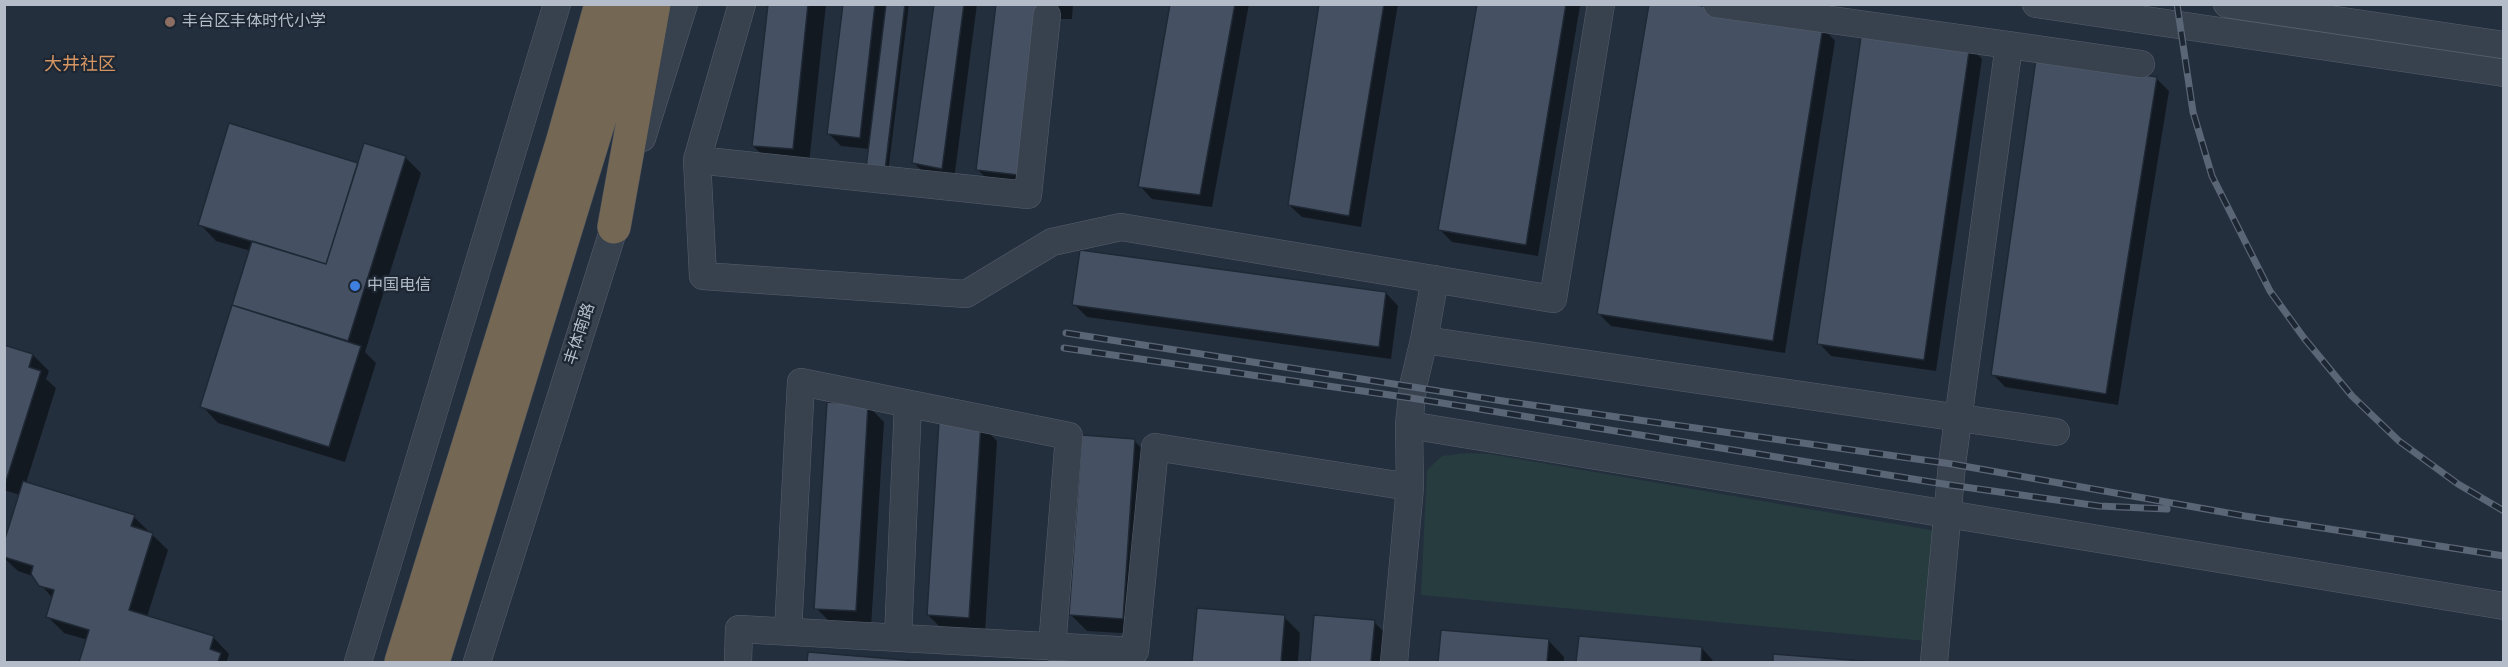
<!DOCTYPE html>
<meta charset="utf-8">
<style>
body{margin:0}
#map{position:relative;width:2508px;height:667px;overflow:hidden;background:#242f3e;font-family:"Fira Sans",sans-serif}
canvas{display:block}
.frame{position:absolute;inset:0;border:6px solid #b4bcc9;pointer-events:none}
</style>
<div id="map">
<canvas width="2508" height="667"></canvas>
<div class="frame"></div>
</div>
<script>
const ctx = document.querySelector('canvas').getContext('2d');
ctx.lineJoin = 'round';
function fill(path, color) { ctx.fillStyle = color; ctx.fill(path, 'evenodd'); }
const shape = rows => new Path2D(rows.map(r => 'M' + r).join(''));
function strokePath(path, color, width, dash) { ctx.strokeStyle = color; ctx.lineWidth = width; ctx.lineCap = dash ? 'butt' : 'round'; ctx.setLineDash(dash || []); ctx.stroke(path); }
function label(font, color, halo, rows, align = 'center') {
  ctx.font = font + ' "Fira Sans","Noto Sans SC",sans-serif'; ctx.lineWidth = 4.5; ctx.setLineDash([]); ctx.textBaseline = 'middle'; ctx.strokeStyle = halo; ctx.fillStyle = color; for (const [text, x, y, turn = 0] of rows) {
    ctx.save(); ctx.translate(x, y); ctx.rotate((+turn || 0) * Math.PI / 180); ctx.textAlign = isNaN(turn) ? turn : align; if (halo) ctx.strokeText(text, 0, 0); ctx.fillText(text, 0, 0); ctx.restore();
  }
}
const green = shape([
 [1467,453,1490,454,1942,532,1936,642,1421,595,1427,470,1442,456]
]);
const shadow = shape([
 [770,4,826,4,809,164,770,162,753,146],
 [845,4,909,4,888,173,870,149,841,146,829,134],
 [936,4,977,4,954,180,926,175,914,163],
 [998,4,1073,4,1072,19,1056,19,1034,190,994,186,978,170],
 [1172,4,1249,4,1212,207,1152,199,1140,186],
 [1321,4,1398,4,1361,227,1302,217,1289,205],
 [1478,4,1580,6,1538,256,1452,242,1440,230],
 [1823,28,1835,41,1785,353,1611,326,1599,314],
 [1970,46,1982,59,1936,371,1831,356,1819,343],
 [2157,79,2169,91,2118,405,2005,387,1993,374],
 [405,157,421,173,365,352,376,363,345,462,218,423,202,406,251,251,216,241,200,224,359,165],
 [1386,293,1398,306,1391,359,1087,317,1074,304],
 [4,347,33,355,49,371,46,379,56,388,26,483,134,517,168,550,147,617,213,637,229,654,227,661,229,662,81,662,88,640,64,633,48,617,53,599,35,577,18,571,4,558,4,547,20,495,4,490],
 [868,406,884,422,871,627,832,624,816,608],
 [981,425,997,441,985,633,944,631,928,615],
 [1134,441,1151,457,1139,634,1087,631,1071,615],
 [1198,609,1284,617,1300,633,1298,662,1194,662],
 [1315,617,1374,622,1390,638,1388,662,1311,662],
 [1442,632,1548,640,1564,657,1564,662,1439,662],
 [1580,637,1702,648,1714,662,1578,662],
 [809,654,911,662,808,662],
 [1775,655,1858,662,1774,662]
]);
const building = shape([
 [768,4,808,4,793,149,752,146,768,4],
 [843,4,875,4,860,138,827,134,843,4],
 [886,4,905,4,885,170,866,168,886,4],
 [934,4,964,4,942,169,912,163,934,4],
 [996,4,1040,4,1018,175,976,170,996,4],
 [1170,4,1235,4,1200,195,1138,187,1170,4],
 [1319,4,1384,4,1349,216,1288,205,1319,4],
 [1477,4,1566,4,1526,245,1438,230,1477,4],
 [1649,4,1691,4,1823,27,1773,341,1597,314,1649,4],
 [1862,30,1970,45,1924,360,1817,344,1862,30],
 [2036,59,2157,77,2106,394,1991,375,2036,59],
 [229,123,358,163,326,264,198,225,229,123],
 [364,143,406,156,348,341,232,305,252,241,326,264,364,143],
 [1080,250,1386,292,1379,347,1072,305,1080,250],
 [232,305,361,346,329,447,200,407,232,305],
 [4,345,33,354,29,367,41,371,6,481,4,480,4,345],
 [827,402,868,405,856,611,814,609,827,402],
 [939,421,981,423,969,618,927,615,939,421],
 [1082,435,1135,439,1123,619,1069,615,1082,435],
 [23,481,135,515,131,526,153,533,129,610,214,636,210,649,221,653,218,662,79,662,89,630,46,617,54,590,39,586,31,574,33,566,4,557,4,542,23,481],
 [1197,608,1285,615,1281,662,1192,662,1197,608],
 [1314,615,1375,620,1371,662,1310,662,1314,615],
 [1441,630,1549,639,1547,662,1438,662,1441,630],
 [1579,636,1702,647,1701,662,1576,662,1579,636],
 [808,652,929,662,807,662,808,652],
 [1773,654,1875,662,1773,662,1773,654]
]);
const minor = shape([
 [742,4,697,160,1028,195,1047,15],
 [1717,4,2009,45,1952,464,1934,662],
 [2036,4,2504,73],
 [2227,4,2504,45],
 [2009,45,2141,64],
 [642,138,684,4],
 [697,160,703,276,966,294,1052,242,1121,227,1553,299,1601,4],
 [1424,340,2056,432],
 [1409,425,1413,386,1424,340,1435,279],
 [788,632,801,382,1069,436,1052,647],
 [898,638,908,404],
 [358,662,557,4],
 [477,662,620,209],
 [738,662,739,629,1135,651,1155,447,1410,487,1409,425,2504,606],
 [1394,662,1410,487]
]);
const highway = shape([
 [614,227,654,4],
 [401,662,562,143,601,4],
 [433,662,635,4]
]);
const rail = shape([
 [2177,4,2193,112,2212,176,2270,291,2304,338,2352,396,2399,441,2458,484,2504,511],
 [1066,333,1503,401,1952,464,2245,516,2504,556],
 [1064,348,1411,398,1950,485,2099,506,2167,509]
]);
const markers = [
 [170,22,6,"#8d6e63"],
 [355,286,6,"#3f7fe0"]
];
const poiNames = [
 ["丰台区丰体时代小学",182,22],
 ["中国电信",367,286]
];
const streetNames = [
 ["丰体南路",580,334,-72]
];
const neighbourhoodNames = [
 ["大井社区",80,65]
];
fill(green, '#263c3f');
fill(shadow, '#0007');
fill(building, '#455162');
strokePath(building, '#1f2835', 1.5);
strokePath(minor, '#565f6c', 28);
strokePath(highway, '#434c59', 34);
strokePath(minor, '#38414e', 27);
strokePath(highway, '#746855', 33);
strokePath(rail, '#5a6575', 7);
strokePath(rail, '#1d2633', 4.5, [14]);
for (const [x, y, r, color] of markers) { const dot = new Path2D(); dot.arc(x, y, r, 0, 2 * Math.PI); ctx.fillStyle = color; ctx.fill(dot); strokePath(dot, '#1d2633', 2); }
label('16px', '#b4bcc9', '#1d2633', poiNames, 'left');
label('16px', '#b4bcc9', '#1d2633', streetNames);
label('18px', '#d59563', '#1d2633', neighbourhoodNames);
</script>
